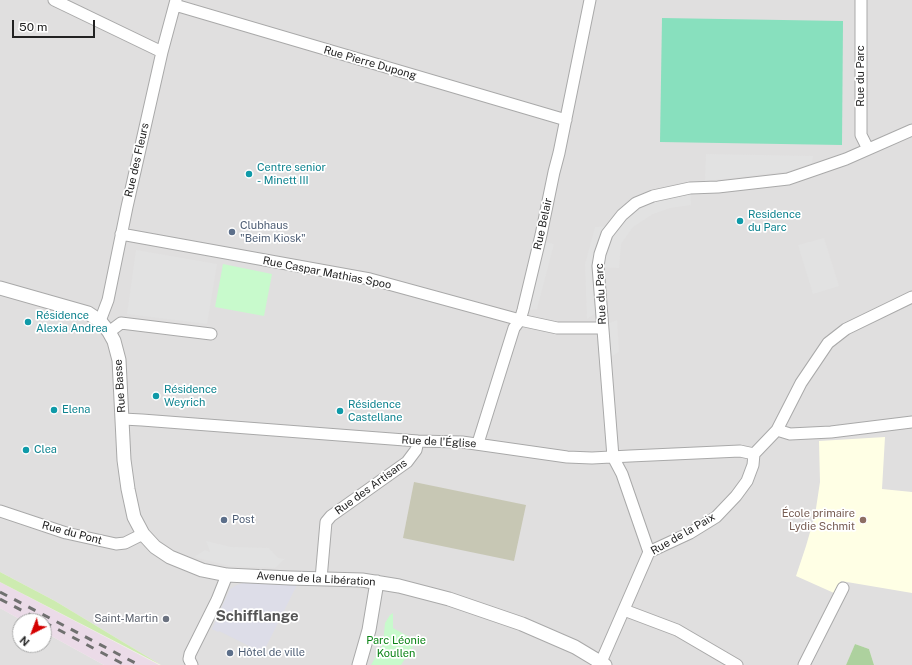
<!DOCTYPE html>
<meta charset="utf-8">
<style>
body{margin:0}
#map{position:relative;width:912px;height:665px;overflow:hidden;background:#f2efe9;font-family:"Public Sans",sans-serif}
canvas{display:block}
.north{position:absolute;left:12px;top:613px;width:40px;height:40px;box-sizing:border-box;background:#fff;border:1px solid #a7a7a7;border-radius:50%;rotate:222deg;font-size:11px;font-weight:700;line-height:16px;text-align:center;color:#222}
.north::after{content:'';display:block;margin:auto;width:14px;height:18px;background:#d40000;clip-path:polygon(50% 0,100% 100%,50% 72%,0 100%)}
.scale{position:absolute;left:12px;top:20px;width:83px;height:18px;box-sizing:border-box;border:2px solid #222;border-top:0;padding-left:5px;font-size:12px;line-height:14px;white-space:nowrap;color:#222;-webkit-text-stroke:3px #fff;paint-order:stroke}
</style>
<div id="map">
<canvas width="912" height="665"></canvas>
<div class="north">N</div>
<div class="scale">50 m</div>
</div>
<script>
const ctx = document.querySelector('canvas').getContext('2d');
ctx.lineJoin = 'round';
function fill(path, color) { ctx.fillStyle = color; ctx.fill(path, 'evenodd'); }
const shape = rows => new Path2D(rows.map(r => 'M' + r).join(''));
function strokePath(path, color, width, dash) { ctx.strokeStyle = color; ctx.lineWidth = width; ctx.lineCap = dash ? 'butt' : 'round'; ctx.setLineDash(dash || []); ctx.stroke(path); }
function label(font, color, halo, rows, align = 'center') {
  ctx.font = font + ' "Public Sans",sans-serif'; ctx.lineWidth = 3.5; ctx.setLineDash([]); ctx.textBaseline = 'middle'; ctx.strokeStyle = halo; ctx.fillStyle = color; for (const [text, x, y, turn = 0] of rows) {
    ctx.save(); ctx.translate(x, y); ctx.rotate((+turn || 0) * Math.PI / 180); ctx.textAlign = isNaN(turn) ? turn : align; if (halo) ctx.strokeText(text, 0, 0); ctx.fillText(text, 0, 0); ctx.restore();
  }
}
const residential = shape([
 [0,0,912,0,912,665,874,665,869,649,855,644,846,665,161,665,55,601,0,572],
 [0,608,23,621,20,621,20,645,44,645,44,632,104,665,0,665]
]);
const industrial = shape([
 [0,582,159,665,104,665,44,632,44,621,23,621,0,608]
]);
const education = shape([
 [885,437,882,489,912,492,912,593,841,581,834,593,796,576,806,546,815,515,820,482,819,441]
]);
const construction = shape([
 [414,482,526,505,514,561,403,538]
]);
const grass = shape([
 [0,572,55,601,161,665,0,582]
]);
const forest = shape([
 [855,644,869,649,874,665,846,665]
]);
const park = shape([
 [223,264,272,274,264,316,215,307],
 [393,613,393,628,413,639,415,643,401,665,371,665,383,644,385,623,390,615]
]);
const pitch = shape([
 [662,18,843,21,842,145,660,142]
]);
const parking = shape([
 [706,154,813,156,812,163,790,171,705,181],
 [690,188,691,205,670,208,653,214,633,227,621,244,619,268,598,267,601,313,596,313,587,319,585,264,595,227,612,226,636,203],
 [824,238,839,286,813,294,798,245],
 [545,242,554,244,537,309,529,310],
 [136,250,217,264,207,324,127,314],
 [617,320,619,352,609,358,607,324],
 [206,541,231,547,269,548,278,558,285,559,275,568,230,566,194,557,205,550,210,552]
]);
const plaza = shape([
 [246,582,297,585,263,653,219,631,218,632,212,629,230,589,237,585]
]);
const minor = shape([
 [54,0,162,52],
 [861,0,861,135,868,149],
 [175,5,566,120],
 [121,234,370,279,520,320,557,328,602,328],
 [100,321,108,300,127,207,162,52,176,0],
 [109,332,121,323,211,334],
 [123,419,142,420,418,441,462,442,567,457,592,458,630,456,740,451,754,454],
 [777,430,790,434,831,432,912,422],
 [478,443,514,328,520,320,523,310,541,235,554,172,559,153,590,0],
 [0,511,66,533,116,544,125,543,143,534],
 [649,552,622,474,613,457,598,266,600,254,607,234,622,215,636,203,653,196,690,188,718,187,788,179,846,159,912,130],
 [321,579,326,522,331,516,407,462,416,450,418,441],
 [624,610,677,630,737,665],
 [601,662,649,552,690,533,716,517,736,496,747,481,753,465,754,454,777,430,801,383,828,343,846,329,912,297],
 [192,665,189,659,190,654,217,600,227,575],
 [804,665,843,588]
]);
const tertiary = shape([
 [0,288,88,313,100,321,109,332,114,341,119,360,124,460,128,489,134,517,143,534,155,547,170,557,202,570,227,575,290,578,362,580,399,586,449,599,522,624,575,647,605,665],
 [359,665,369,630,377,582]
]);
const rail = shape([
 [0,592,139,665],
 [0,599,42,621],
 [44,622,125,665]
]);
const markers = [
 [249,174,4,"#0f9aa8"],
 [740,221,4,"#0f9aa8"],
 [232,232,4,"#5c6f8a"],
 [28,322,4,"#0f9aa8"],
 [156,396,4,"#0f9aa8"],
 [54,410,4,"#0f9aa8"],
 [340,411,4,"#0f9aa8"],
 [26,450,4,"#0f9aa8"],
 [224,520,4,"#5c6f8a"],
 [863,520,4,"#8d6e63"],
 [166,619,4,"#6b7280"],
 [230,653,4,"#5c6f8a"]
];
const streetNames = [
 ["Rue Pierre Dupong",370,63,16],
 ["Rue du Parc",861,76,-90],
 ["Rue des Fleurs",137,160,-77],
 ["Rue Belair",543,224,-78],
 ["Rue Caspar Mathias Spoo",327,273,11],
 ["Rue du Parc",601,294,-93],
 ["Rue Basse",120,386,-94],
 ["Rue de l'Église",439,442,3],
 ["Rue des Artisans",371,487,-36],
 ["Rue du Pont",72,533,15],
 ["Rue de la Paix",683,534,-30],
 ["Avenue de la Libération",316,579,3]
];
const cultureNames = [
 ["Centre senior",257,168],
 ["- Minett III",257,181],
 ["Residence",748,215],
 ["du Parc",748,228],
 ["Résidence",36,316],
 ["Alexia Andrea",36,329],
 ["Résidence",164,390],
 ["Weyrich",164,403],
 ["Résidence",348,405],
 ["Castellane",348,418],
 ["Elena",62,410],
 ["Clea",34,450]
];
const serviceNames = [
 ["Clubhaus",240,226],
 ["\"Beim Kiosk\"",240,239],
 ["Post",232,520],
 ["Hôtel de ville",238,653]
];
const educationNames = [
 ["École primaire",855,514],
 ["Lydie Schmit",855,527]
];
const worshipNames = [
 ["Saint-Martin",158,619]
];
const parkNames = [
 ["Parc Léonie",396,641],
 ["Koullen",396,654]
];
const districtNames = [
 ["Schifflange",257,616]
];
fill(residential, '#e0dfdf');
fill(industrial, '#ebdbe8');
fill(education, '#ffffe5');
fill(construction, '#c7c7b4');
fill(grass, '#cdebb0');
fill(forest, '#add19e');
fill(park, '#c8facc');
fill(pitch, '#88e0be');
fill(parking, '#e2e2e2');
fill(plaza, '#dddde8');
strokePath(minor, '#a9a9a9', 13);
strokePath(tertiary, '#a9a9a9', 15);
strokePath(minor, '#fff', 11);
strokePath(tertiary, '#fff', 13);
strokePath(rail, '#707070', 3, [8, 8]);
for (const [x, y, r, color] of markers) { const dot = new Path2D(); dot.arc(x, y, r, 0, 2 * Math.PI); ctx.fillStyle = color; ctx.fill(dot); strokePath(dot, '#fff', 1.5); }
label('11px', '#222', '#fff', streetNames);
label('11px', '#0d838f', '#fff', cultureNames, 'left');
label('11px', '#4e5e75', '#fff', serviceNames, 'left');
label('11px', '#785e54', '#fff', educationNames, 'right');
label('11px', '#5b616d', '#fff', worshipNames, 'right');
label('11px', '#0c8416', '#fff', parkNames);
label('bold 15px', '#555', '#fff', districtNames);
</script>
